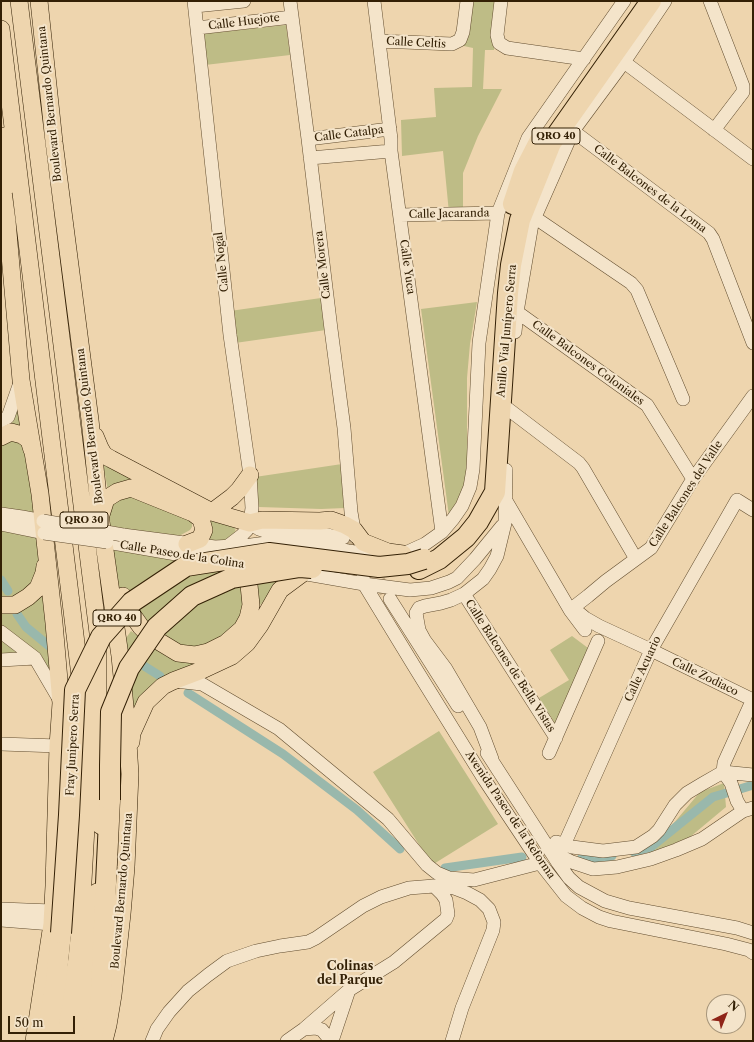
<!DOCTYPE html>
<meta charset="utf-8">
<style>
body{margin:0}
#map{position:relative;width:754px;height:1042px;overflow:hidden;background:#eed5ae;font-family:"Libre Caslon Text",serif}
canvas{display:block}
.frame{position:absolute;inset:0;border:2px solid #332005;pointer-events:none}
.north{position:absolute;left:706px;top:994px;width:40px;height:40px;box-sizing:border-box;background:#f4e4ca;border:1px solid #a7967b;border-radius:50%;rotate:43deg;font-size:11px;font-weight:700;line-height:16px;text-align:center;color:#332005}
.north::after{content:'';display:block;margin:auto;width:14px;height:18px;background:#8f2418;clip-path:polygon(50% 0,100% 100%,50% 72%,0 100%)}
.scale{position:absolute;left:8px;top:1016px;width:67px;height:18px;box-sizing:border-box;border:2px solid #332005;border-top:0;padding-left:5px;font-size:12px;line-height:14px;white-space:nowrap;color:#332005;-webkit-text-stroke:3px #f4e4ca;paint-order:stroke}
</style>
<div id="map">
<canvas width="754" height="1042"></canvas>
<div class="frame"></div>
<div class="north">N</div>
<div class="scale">50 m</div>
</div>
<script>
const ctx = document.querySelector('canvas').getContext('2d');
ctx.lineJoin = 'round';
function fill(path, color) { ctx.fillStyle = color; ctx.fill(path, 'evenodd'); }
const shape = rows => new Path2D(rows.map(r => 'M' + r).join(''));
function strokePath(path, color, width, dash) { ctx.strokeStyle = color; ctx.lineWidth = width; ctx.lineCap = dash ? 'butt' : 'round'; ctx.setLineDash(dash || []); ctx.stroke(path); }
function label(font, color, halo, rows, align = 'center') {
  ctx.font = font + ' "Libre Caslon Text",serif'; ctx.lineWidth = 4; ctx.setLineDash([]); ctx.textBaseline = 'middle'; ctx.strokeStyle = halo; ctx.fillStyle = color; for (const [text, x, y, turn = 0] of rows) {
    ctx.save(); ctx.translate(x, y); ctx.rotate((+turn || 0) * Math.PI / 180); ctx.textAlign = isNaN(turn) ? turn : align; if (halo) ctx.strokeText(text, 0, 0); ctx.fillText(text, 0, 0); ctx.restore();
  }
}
const green = shape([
 [469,1,498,1,494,50,485,50,483,89,502,89,478,136,463,173,463,213,449,213,443,151,402,156,401,120,436,117,434,88,472,87,473,48,464,46],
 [286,25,290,55,205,65,202,34],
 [321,298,326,330,235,343,230,311],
 [477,302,470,344,467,378,467,471,463,490,449,516,421,309],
 [21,380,43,521,1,514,1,421],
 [103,464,235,527,236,536,225,543,203,543,197,513,108,491],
 [342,464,345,508,321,509,259,507,255,477],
 [118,492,186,516,192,523,192,527,190,530,179,536,124,529,108,525,107,516],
 [1,524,44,533,38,588,1,605],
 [107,542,234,563,251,605,226,643,178,653,129,610,116,579],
 [242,568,289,577,257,608],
 [42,591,55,683,1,627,1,610,11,614],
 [131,631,167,657,200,664,132,719,121,645],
 [572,636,588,648,556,725,539,698,569,680,550,650],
 [1,637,35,658,1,660],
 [439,731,498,824,432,865,373,772],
 [724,783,726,807,690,837,647,855,700,792]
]);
const canal = shape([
 [1,580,8,591],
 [17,614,26,627,49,646],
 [133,659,160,676],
 [188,693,283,754,357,810,400,849],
 [634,852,651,847,713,797,753,785],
 [582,857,592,858,612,856],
 [445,868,522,857]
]);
const minorTunnel = shape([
 [343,538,359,549,387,594]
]);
const minor = shape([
 [194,1,230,335,250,475,252,508,250,523,247,530,241,536,228,546],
 [290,1,308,139,331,329,344,428,351,512,355,536],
 [374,1,391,139,391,151,442,532],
 [501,1,497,35,499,43,507,48,584,59],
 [710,1,743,86,743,92,714,130],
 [195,6,244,1],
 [197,28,292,17],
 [379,41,452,44,460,40,463,32,467,1],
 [624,62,753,159],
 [573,131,709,233,713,239,753,343],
 [308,139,390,129],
 [310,158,391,151],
 [400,215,498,213],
 [534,217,631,283,637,290,683,399],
 [517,312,647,405,693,479],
 [515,332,517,312,532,224,573,131,624,62,665,1],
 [508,409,579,463,583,468,636,559],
 [1,421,8,417,21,380],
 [505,499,570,610,585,630],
 [1,514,22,517,43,521],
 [250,523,259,529,268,532,310,532,343,538],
 [1,524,44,533],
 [123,535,215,547,251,545,282,541,299,542,348,551,383,556,403,554,425,544,442,532,453,519,462,506,470,487,473,469,479,343,498,213,528,138,624,1],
 [107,542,205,559],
 [374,563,371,564,365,570,363,577,364,584,414,666,484,779,540,863,566,896,582,908,599,917,611,921,726,944,749,950,753,953],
 [301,573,364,584,410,590,431,588,449,582,457,578,475,559,502,526],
 [464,594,556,738],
 [390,599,458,706],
 [573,608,585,618,599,626,651,650,753,700],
 [570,610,588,596,606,581,651,548,693,479,753,396],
 [1,632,35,658,59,699],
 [1,660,35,658],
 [175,681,202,684,279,729,388,819,427,865,437,873,449,878,474,880,540,863],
 [1,744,58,746],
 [487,753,558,863,569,878,579,887,605,901,629,908,737,928,753,933],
 [549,753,598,641],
 [492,759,480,727,446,669,425,641,419,630,416,613,419,608,425,606,441,603,451,600,464,594,483,579,490,569,497,556,505,523,506,470],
 [723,772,753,775],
 [743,811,737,801,731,783,723,772,724,763,753,699],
 [556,842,572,847,603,851,636,847,653,836,659,830,675,805,687,793,702,784,723,772],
 [564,845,651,650,737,500,753,510],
 [550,851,572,862,593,869,617,867,651,859,676,850,702,839,743,811,753,808],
 [1,909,52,911],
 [1,920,52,924],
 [304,1029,316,1028,322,1030,331,1041],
 [152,1041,157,1029,169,1012,188,991,208,975,227,961,256,951,280,946,308,942,316,938,363,906,381,897,409,888,434,886,454,888,467,893,480,900,489,909,494,922,493,930,462,1008,452,1041],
 [287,1041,304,1029,349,990],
 [332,1041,349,990,394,962,446,919,448,914,446,900,442,894,434,886]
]);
const major = shape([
 [19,1,98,633,98,777,101,826],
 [39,1,54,142,90,420,100,515,120,656,127,727,130,774,126,867,122,914,113,995,108,1025,104,1041],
 [1,29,86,725,89,773,81,917,77,959,64,1032,62,1041],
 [4,136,6,187],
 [1,176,7,221,21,380,40,494,54,623,61,703,58,746,54,886,52,924,34,1041],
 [95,436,100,448,104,455,111,459,212,512,250,523,262,520,320,521,331,520,345,525,354,530,363,542,388,552,403,554],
 [1,437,11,432,22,435,29,440,32,450],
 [212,512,232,497,239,490,250,475],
 [101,515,106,499,117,492,131,488,193,513,201,519,204,530,200,539,187,544],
 [123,596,129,610,141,627,150,636,178,653,195,655,208,652,226,643,242,629,248,618,251,605,249,585,241,572,236,567],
 [1,605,15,605,28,597,38,588,44,573,45,566],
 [131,742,132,733,146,702,163,686,173,681,202,670,232,656,247,643,260,625,280,590,303,573],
 [79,1041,88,981,97,892]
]);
const highway = shape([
 [513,204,524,171,540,140],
 [419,569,439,559,466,537,478,522,495,492,508,293,511,265,520,220,551,143,651,1],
 [46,1041,56,982,61,933],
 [90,1041,100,1009,110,800]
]);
const minorBridge = shape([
 [43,521,123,535],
 [44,533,107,542]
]);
const highwayBridge = shape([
 [110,800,110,765,111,712,129,668,157,627,192,596,232,578,300,567,312,568],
 [61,933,69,815,75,690,101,637,132,602,186,566,269,553,379,567,408,564,424,559]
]);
const shields = [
 [556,136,48],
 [84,520,48],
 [117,618,48]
];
const shieldNames = [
 ["QRO 40",556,136],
 ["QRO 30",84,520],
 ["QRO 40",117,618]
];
const streetNames = [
 ["Calle Huejote",244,22,-7],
 ["Calle Celtis",416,43,3],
 ["Boulevard Bernardo Quintana",50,104,-96],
 ["Calle Catalpa",349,134,-7],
 ["Calle Balcones de la Loma",650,189,37],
 ["Calle Jacaranda",449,214,-1],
 ["Calle Nogal",222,262,-96],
 ["Calle Morera",323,265,-97],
 ["Calle Yuca",407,267,82],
 ["Anillo Vial Junípero Serra",507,331,-85],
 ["Calle Balcones Coloniales",588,363,36],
 ["Boulevard Bernardo Quintana",90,426,-97],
 ["Calle Balcones del Valle",686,494,-57],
 ["Calle Paseo de la Colina",182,555,9],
 ["Calle Balcones de Bella Vistas",510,666,57],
 ["Calle Acuario",643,669,-65],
 ["Calle Zodiaco",705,677,26],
 ["Fray Junipero Serra",73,745,-87],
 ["Avenida Paseo de la Reforma",510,815,56],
 ["Boulevard Bernardo Quintana",122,891,-85]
];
const neighbourhoodNames = [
 ["Colinas",350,967],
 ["del Parque",350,981]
];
fill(green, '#bebc86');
strokePath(canal, '#99b8ac', 9);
strokePath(minorTunnel, '#c9b18c', 13, [13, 6]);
strokePath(minor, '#624d2f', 14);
strokePath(major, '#332005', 18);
strokePath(highway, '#332005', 22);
strokePath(minor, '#f4e4ca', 13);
strokePath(major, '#eed5ae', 17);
strokePath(highway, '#eed5ae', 20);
strokePath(minorBridge, '#624d2f', 14, []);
strokePath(highwayBridge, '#332005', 22, []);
strokePath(minorBridge, '#f4e4ca', 13);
strokePath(highwayBridge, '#eed5ae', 20);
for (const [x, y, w] of shields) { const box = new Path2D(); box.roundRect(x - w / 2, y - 8, w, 16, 3); ctx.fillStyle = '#f4e4ca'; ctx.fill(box); strokePath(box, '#332005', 1); }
label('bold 10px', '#332005', null, shieldNames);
label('11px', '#332005', '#f4e4ca', streetNames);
label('bold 12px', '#332005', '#f4e4ca', neighbourhoodNames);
</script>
